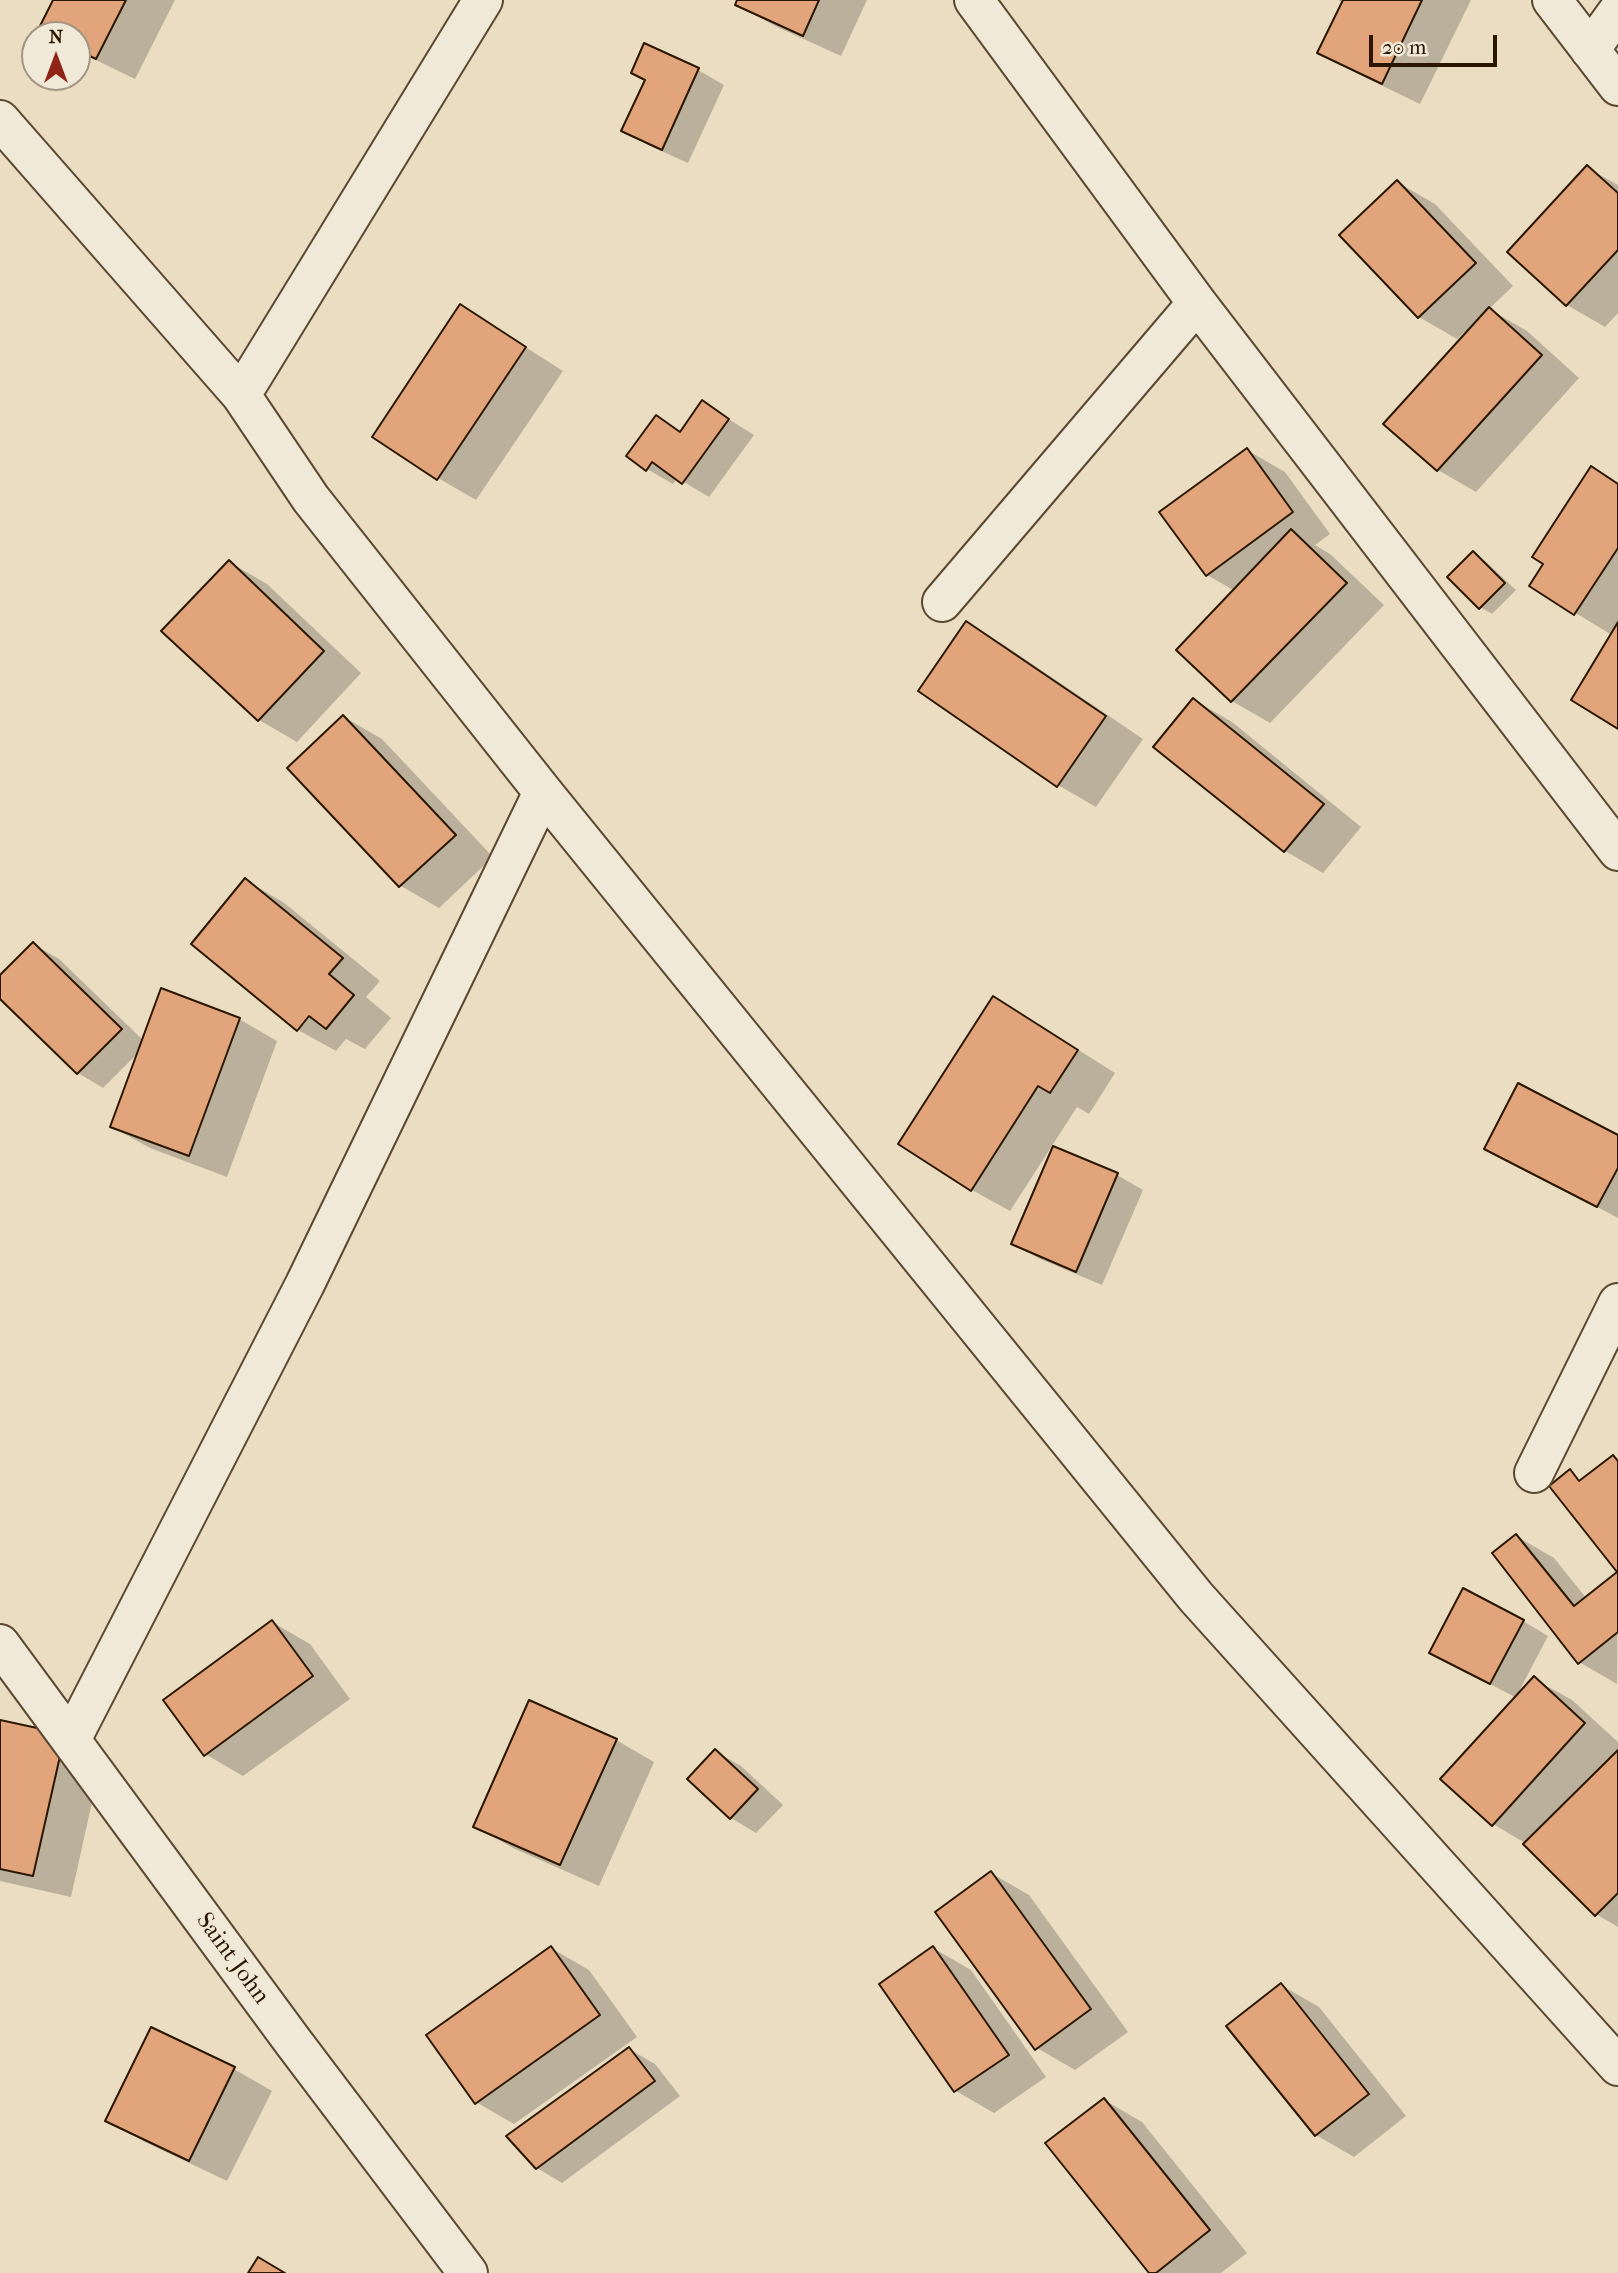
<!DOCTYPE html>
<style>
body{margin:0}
#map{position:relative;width:1618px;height:2273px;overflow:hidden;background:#eaddc2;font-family:"IM FELL French Canon",serif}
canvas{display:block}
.north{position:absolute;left:21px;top:21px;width:70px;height:70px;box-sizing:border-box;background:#f1e9d7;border:2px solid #a29581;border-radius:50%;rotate:0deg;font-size:19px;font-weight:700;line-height:28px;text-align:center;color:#2b1701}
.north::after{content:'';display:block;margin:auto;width:24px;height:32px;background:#8f2418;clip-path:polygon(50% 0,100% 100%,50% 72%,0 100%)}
.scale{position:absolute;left:1369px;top:35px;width:128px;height:32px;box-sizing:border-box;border:4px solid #2b1701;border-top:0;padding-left:9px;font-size:21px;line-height:24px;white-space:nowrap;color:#2b1701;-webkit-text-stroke:5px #f1e9d7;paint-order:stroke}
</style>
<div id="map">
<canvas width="1618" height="2273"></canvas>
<div class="north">N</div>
<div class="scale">20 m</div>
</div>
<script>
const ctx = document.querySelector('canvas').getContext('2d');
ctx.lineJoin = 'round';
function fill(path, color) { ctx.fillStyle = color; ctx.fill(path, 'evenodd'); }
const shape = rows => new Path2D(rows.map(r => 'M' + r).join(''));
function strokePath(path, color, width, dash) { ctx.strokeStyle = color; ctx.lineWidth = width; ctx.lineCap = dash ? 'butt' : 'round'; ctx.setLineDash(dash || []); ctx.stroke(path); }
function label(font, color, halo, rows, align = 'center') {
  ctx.font = font + ' "IM FELL French Canon",serif'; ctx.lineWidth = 5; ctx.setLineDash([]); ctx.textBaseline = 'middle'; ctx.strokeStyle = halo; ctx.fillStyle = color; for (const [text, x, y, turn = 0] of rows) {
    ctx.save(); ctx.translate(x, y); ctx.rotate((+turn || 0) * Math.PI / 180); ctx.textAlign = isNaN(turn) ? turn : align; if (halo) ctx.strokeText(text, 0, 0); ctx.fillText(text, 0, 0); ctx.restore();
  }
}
const shadow = shape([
 [55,0,175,0,135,79,77,51,77,35,50,35],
 [739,0,867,0,841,56,775,26,737,4],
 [1338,0,1471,0,1420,104,1358,74,1320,52,1343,3],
 [645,46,698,70,724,85,688,163,648,145,623,131,646,80],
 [1587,168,1618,185,1618,313,1605,327,1567,305,1509,252],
 [1397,182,1435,204,1513,286,1489,309,1527,331,1579,378,1476,492,1438,470,1470,331,1468,329,1457,339,1419,317,1341,235],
 [461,306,563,371,476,500,438,478],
 [703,403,754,435,709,497,677,478,673,484,647,469,657,417,682,432],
 [1247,450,1285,472,1330,534,1315,545,1330,554,1384,605,1270,723,1232,701,1235,591,1207,575],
 [1592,469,1618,484,1618,727,1612,635,1531,586,1545,564],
 [1473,554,1485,561,1516,590,1492,614,1480,607],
 [229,562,267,584,361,673,297,742,259,720],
 [966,623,1004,645,1143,739,1096,807,1058,785],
 [1194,700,1232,722,1361,827,1323,873,1285,851,1155,747],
 [344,717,382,739,493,857,439,908,401,886,289,768],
 [245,880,283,902,380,981,366,997,391,1018,365,1049,346,1039,336,1051,298,1030,193,944],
 [33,944,59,959,144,1041,239,1019,277,1041,227,1177,150,1148,112,1127,140,1051,103,1088,78,1073,0,996,0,978],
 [1031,1020,1115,1073,1089,1114,1077,1107,1010,1211,972,1190],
 [1618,1137,1618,1218,1486,1148],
 [1054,1148,1117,1175,1143,1190,1102,1285,1038,1258,1013,1243],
 [1516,1536,1554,1558,1587,1599,1618,1574,1617,1684,1579,1662],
 [1523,1621,1548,1636,1517,1695,1534,1679,1572,1700,1618,1742,1618,1927,1596,1914,1525,1843,1493,1824,1517,1698,1457,1667],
 [272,1622,310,1644,350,1699,243,1776,205,1754],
 [0,1721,102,1757,71,1897,0,1881],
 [616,1740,654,1762,599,1886,513,1848,475,1826],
 [715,1751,741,1766,783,1805,756,1833,731,1818],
 [991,1873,1029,1895,1128,2032,1075,2070,1037,2048],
 [551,1948,589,1970,637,2037,514,2124,476,2102],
 [933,1948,971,1970,1046,2077,994,2113,956,2091],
 [1281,1985,1319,2007,1406,2116,1354,2157,1316,2135],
 [152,2029,234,2069,272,2091,227,2181,145,2142,108,2120],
 [629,2049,655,2064,680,2096,562,2183,537,2168],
 [1104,2100,1142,2122,1247,2253,1221,2273,1151,2273]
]);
const building = shape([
 [53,0,126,0,96,59,77,50,77,35,48,35,38,30,53,0],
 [737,0,819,0,803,36,735,5,737,0],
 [1343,0,1422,0,1382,84,1317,53,1343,0],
 [644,43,699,68,662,150,621,131,645,80,631,73,644,43],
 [1587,165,1618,193,1618,250,1566,306,1507,252,1587,165],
 [1397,180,1476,263,1418,318,1339,235,1397,180],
 [460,304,526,347,437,480,372,437,460,304],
 [1489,307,1542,355,1437,471,1383,424,1489,307],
 [702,400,729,419,682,484,652,462,646,471,626,456,656,415,680,432,702,400],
 [1247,448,1293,512,1206,576,1159,512,1247,448],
 [1591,466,1618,484,1618,548,1574,615,1529,586,1543,564,1532,557,1591,466],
 [1291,529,1347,583,1231,702,1176,650,1291,529],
 [1473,551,1505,583,1479,609,1447,577,1473,551],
 [229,560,324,651,258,721,161,631,229,560],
 [966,621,1106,716,1057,787,918,691,966,621],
 [1618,622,1618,729,1571,700,1618,622],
 [1193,698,1324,804,1284,852,1153,747,1193,698],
 [343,715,456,835,399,887,287,768,343,715],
 [245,878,343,958,329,974,354,995,326,1029,309,1016,297,1031,191,944,245,878],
 [33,942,122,1029,77,1074,0,999,0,975,33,942],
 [161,988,240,1018,189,1156,110,1127,161,988],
 [993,996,1078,1050,1050,1093,1038,1086,971,1191,898,1144,993,996],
 [1518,1083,1618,1135,1618,1168,1597,1207,1484,1149,1518,1083],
 [1053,1146,1118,1173,1076,1272,1011,1244,1053,1146],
 [1613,1455,1618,1461,1618,1632,1578,1664,1492,1553,1516,1534,1574,1606,1617,1572,1549,1486,1570,1469,1579,1481,1613,1455],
 [1463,1588,1524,1620,1490,1684,1429,1653,1463,1588],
 [272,1620,313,1676,204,1756,163,1700,272,1620],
 [1534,1676,1585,1723,1492,1826,1440,1779,1534,1676],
 [529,1700,617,1739,560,1865,473,1827,529,1700],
 [0,1720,65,1734,33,1876,0,1869,0,1720],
 [715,1749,758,1789,730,1819,687,1779,715,1749],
 [1618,1750,1618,1893,1595,1916,1523,1844,1618,1750],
 [991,1871,1091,2009,1035,2050,935,1912,991,1871],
 [551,1946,600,2015,475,2104,426,2035,551,1946],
 [933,1946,1009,2055,954,2092,879,1984,933,1946],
 [1281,1983,1369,2094,1315,2136,1226,2026,1281,1983],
 [151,2027,235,2067,189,2161,105,2121,151,2027],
 [629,2047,655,2081,536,2169,506,2136,629,2047],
 [1104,2098,1210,2230,1156,2273,1149,2273,1045,2143,1104,2098],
 [258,2257,285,2273,248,2273,258,2257]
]);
const minor = shape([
 [974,0,1197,303,1618,851],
 [1552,0,1618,86],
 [1590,50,1618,11],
 [0,120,241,395,311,499,543,792,1196,1597,1618,2066],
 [241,395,483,0],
 [942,602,1197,303],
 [1534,1473,1618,1303],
 [0,1644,294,2043,468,2273],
 [71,1740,305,1284,543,792]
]);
const streetNames = [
 ["Saint John",232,1959,54]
];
fill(shadow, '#0003');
fill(building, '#e1a47b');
strokePath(building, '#2b1701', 2);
strokePath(minor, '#5b4831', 42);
strokePath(minor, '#f1e9d7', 38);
label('24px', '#2b1701', '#f1e9d7', streetNames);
</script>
